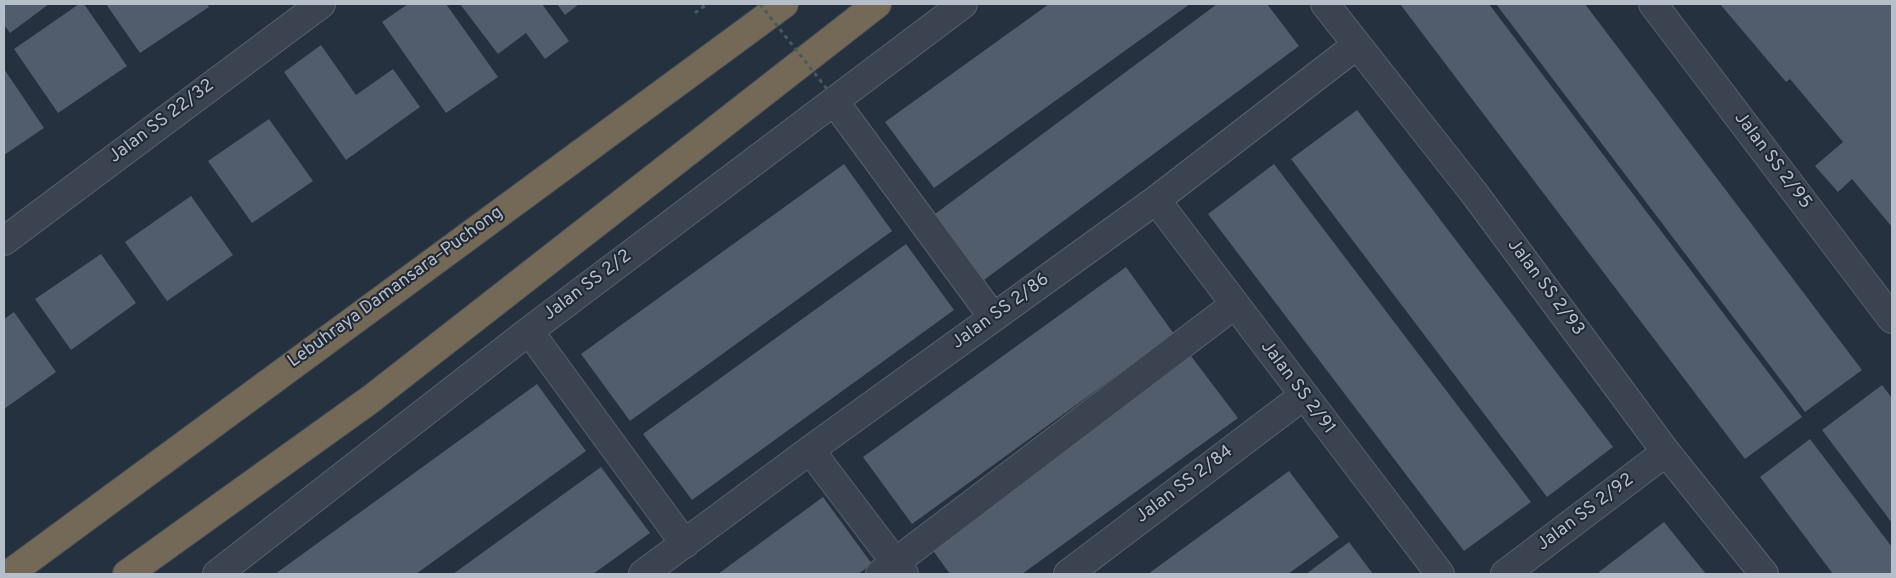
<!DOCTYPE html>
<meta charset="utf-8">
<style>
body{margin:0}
#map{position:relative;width:1896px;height:578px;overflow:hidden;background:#26313f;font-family:Overpass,sans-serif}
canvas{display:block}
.frame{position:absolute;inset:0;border:5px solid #b6bec9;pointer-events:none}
</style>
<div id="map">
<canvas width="1896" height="578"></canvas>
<div class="frame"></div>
</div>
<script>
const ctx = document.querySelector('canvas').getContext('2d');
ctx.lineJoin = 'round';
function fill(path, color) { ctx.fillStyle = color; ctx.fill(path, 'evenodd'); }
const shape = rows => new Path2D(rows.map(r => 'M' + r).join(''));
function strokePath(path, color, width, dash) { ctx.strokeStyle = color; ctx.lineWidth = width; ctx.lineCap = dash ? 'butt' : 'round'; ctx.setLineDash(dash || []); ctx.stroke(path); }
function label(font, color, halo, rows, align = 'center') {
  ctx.font = font + ' Overpass,sans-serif'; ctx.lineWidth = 4; ctx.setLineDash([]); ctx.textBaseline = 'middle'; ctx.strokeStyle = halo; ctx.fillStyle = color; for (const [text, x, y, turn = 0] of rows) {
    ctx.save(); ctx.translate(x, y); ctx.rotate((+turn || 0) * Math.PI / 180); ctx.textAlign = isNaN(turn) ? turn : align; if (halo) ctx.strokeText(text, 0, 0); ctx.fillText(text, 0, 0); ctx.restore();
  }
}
const building = shape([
 [4,4,49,4,10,33,4,25],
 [79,4,84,4,127,66,58,113,14,49],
 [106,4,207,4,209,7,140,53],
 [408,4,446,4,498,77,446,113,382,22],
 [460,4,542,4,569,41,545,59,526,33,498,54],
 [557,4,579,4,565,15],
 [1049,4,1190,4,934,188,885,122],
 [1217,4,1267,4,1299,46,980,283,931,217],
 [1400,4,1489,4,1802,417,1745,459],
 [1496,4,1585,4,1862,370,1805,412],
 [1720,4,1892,4,1892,227,1852,179,1838,192,1815,166,1843,142,1790,79,1786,82],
 [321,45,356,95,393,69,420,107,346,160,284,72],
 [4,69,44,128,4,155],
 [1357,110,1613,447,1547,497,1291,159],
 [269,119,313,181,252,223,208,161],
 [844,164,892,231,630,421,581,354],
 [1274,164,1531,502,1464,551,1208,214],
 [191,196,233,255,167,301,125,242],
 [906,244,954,310,692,500,643,434],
 [101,254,136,303,71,350,35,299],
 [1126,267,1174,334,912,524,863,457],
 [14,312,56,372,4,409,4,319],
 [1188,352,1238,418,1022,574,950,574,926,541],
 [537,384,586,451,416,574,275,574],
 [1882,385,1892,398,1892,523,1822,430],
 [1810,439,1892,547,1892,574,1833,574,1760,477],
 [601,467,650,533,593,574,453,574],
 [1289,471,1339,537,1288,574,1148,574],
 [823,497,872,564,858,574,718,574],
 [1664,522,1706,574,1601,574,1599,572],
 [1349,542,1373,574,1306,574]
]);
const path = shape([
 [695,13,707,4]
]);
const minor = shape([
 [1325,4,1474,193,1666,452,1764,574],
 [1653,4,1892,319],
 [834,101,993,317],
 [1156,200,1440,574],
 [4,241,321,4],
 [529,331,685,544],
 [810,450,904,574],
 [217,574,529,331,963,4],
 [643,574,810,450,1156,200,1357,45],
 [880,574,1234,305],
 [1068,574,1303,396],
 [1505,574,1666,452]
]);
const highway = shape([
 [9,574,784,4],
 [127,574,371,399,877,4]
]);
const pathBridge = shape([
 [760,4,827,89]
]);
const streetNames = [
 ["Jalan SS 22/32",162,122,-37],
 ["Jalan SS 2/95",1772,161,53],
 ["Jalan SS 2/2",588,286,-37],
 ["Lebuhraya Damansara–Puchong",396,288,-36],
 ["Jalan SS 2/93",1545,288,53],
 ["Jalan SS 2/86",1001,312,-36],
 ["Jalan SS 2/91",1297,388,53],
 ["Jalan SS 2/84",1185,485,-37],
 ["Jalan SS 2/92",1586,513,-37]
];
fill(building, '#515c6c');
strokePath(minor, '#58616c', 30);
strokePath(highway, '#454e59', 30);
strokePath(path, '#465b5d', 3, [4, 4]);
strokePath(minor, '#3a434f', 28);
strokePath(highway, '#746857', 28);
strokePath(pathBridge, '#465b5d', 3, [4, 4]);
label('18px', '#b6bec9', '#1f2834', streetNames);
</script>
